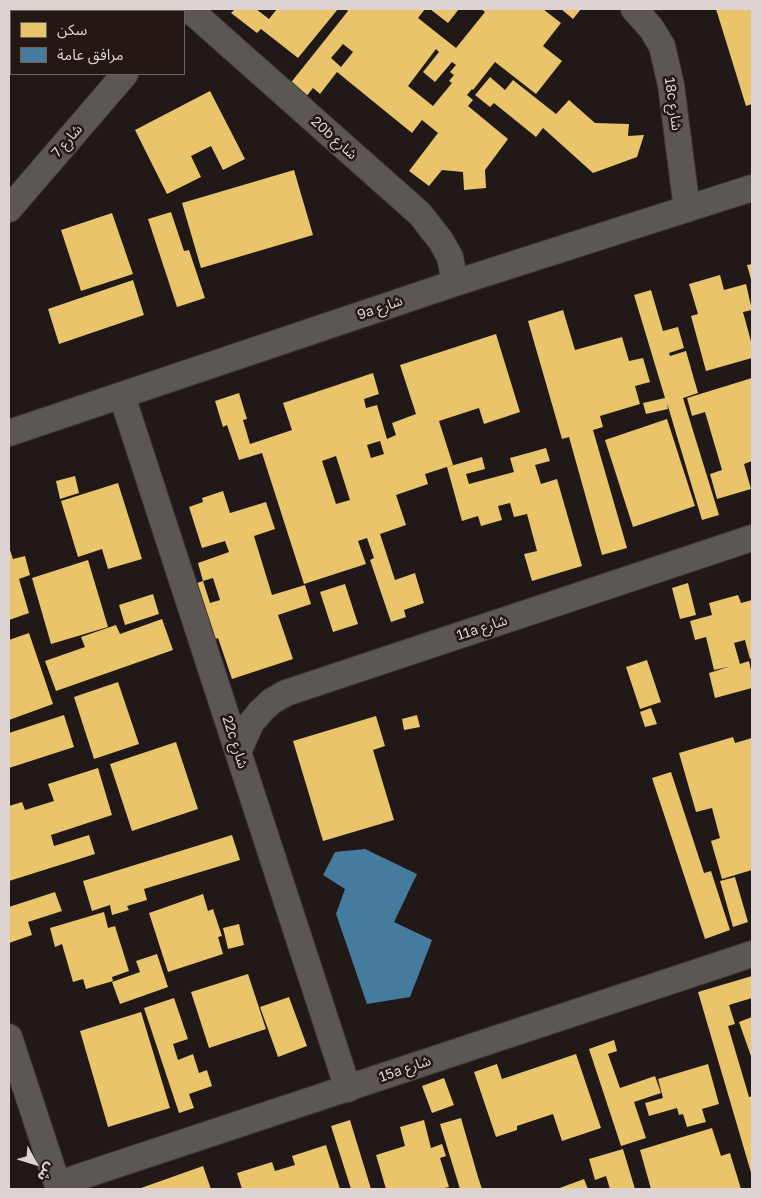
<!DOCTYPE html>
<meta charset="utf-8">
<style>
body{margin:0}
#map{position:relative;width:761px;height:1198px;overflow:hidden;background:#201918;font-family:"Golos Text","Noto Sans Arabic",sans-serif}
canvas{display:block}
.frame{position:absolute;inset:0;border:10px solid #ddd4d1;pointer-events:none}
.legend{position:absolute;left:10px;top:10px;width:175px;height:65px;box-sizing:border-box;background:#231814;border:1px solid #6d6360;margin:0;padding:6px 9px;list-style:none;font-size:15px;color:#ddd4d1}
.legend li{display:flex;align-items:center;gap:10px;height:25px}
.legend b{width:25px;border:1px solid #6d6360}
.north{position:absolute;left:10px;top:1138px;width:50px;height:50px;-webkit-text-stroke:4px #231814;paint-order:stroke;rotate:129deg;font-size:14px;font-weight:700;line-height:20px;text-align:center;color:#ddd4d1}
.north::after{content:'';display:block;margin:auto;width:18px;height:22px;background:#ddd4d1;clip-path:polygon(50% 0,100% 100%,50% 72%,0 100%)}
</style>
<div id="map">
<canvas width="761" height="1198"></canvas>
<div class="frame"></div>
<ul class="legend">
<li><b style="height:14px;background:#e9c46a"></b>سكن</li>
<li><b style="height:14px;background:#457b9d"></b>مرافق عامة</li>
</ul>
<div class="north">ش</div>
</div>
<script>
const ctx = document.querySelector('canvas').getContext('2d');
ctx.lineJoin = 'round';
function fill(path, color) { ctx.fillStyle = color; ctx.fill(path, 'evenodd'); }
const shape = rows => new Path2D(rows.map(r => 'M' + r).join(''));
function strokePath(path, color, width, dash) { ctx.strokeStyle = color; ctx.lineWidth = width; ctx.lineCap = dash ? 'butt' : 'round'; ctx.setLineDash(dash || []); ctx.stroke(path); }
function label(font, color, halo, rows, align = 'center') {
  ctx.font = font + ' "Golos Text","Noto Sans Arabic",sans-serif'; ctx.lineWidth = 5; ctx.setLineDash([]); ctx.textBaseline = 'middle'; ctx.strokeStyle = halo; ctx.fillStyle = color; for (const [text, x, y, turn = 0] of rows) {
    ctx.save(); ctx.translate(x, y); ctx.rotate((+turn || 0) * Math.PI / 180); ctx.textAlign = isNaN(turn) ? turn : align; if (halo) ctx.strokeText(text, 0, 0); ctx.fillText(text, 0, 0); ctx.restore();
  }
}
const homes = shape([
 [9,9,30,9,28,11,11,11],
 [37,9,74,9,77,11,38,11],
 [78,9,96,9,94,11,81,11],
 [129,9,149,9,152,11,127,11],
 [235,9,256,9,269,19,277,9,338,9,298,58,261,29,257,33,231,13],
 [346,9,425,9,418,18,456,48,485,12,481,9,543,9,561,23,543,46,562,61,536,94,495,62,473,90,472,89,467,95,473,100,468,106,508,139,485,170,486,188,464,190,463,172,442,170,429,186,409,171,438,133,422,120,412,133,337,72,320,94,313,88,305,98,289,85,348,11],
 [343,44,353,52,341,67,331,58],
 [436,49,439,52,423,72,435,82,452,62,456,65,450,72,454,75,449,81,452,83,433,106,408,86],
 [430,9,459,9,448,23],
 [561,9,581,9,573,19],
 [716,9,752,9,752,104,746,106],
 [9,17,11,19,11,67,9,70],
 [490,77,505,90,513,80,556,114,569,100,595,123,629,124,628,136,644,135,637,157,593,173,543,128,536,137,494,103,490,107,475,95],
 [210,91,245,159,223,170,211,146,191,156,201,177,167,194,135,130],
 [294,170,313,235,201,268,182,203],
 [171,212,184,251,189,250,205,298,177,307,148,219],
 [112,213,133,274,81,291,61,230],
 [752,264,752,283,747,265],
 [720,275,724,290,746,284,752,310,743,312,752,345,752,358,706,371,691,316,698,314,689,284],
 [133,280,144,315,59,344,48,309],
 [651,290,663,331,678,327,684,348,669,353,670,356,686,351,698,393,683,398,719,515,702,520,667,403,668,409,646,414,643,403,665,398,634,295],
 [563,310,575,350,622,337,629,361,643,358,650,382,635,386,640,404,600,416,603,427,593,430,627,548,602,555,569,437,562,439,528,321],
 [496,334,520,412,484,424,479,408,439,421,453,465,425,474,428,484,396,495,406,525,380,534,395,580,415,573,424,603,404,610,406,617,391,622,370,560,374,558,367,538,358,541,366,564,304,584,262,453,239,460,227,425,223,427,215,401,239,393,247,419,243,420,250,444,292,430,283,403,373,373,379,394,364,399,366,408,377,405,387,439,396,435,392,423,416,414,400,365],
 [380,441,384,454,371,458,367,445],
 [336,456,350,500,336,504,322,461],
 [752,378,752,461,744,464,751,489,717,499,710,474,722,470,705,412,692,416,687,398],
 [667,419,695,506,633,527,605,440],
 [546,448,550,461,535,465,541,484,557,479,582,566,532,581,524,554,537,551,527,514,514,517,510,503,498,506,502,520,481,526,478,516,462,521,447,467,482,457,485,469,466,474,469,484,514,472,510,458],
 [75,476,79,493,60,499,56,481],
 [118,483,142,559,108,569,102,549,78,557,61,501],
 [223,491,230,513,266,502,275,529,254,536,272,595,305,585,311,604,278,615,293,659,232,679,218,638,209,642,191,585,203,581,210,603,220,600,213,578,203,581,198,563,229,552,225,541,202,548,189,507,203,502,202,498],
 [9,547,13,559,25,556,30,575,19,579,29,613,9,620],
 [88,560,108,627,51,644,32,578],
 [688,583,696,615,680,619,672,588],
 [345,584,358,624,333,632,320,592],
 [153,594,159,614,125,625,119,605],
 [738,595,741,603,752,600,752,658,750,659,745,640,734,643,740,664,749,661,752,675,752,688,715,698,709,673,728,667,714,670,706,637,695,640,690,621,712,615,709,603],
 [162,619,173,650,56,691,45,661,85,647,81,637,116,625,120,634],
 [29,633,53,704,9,720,9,640],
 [647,660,661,702,640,709,626,667],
 [118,682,139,744,94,759,74,697],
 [651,708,657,724,645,727,640,712],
 [64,715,74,747,9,768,9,733],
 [417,715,420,727,404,730,402,719],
 [376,716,385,746,373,750,394,820,323,841,293,741],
 [733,737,735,743,752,738,752,870,722,879,711,841,720,838,712,808,696,812,679,753],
 [176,742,198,809,132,831,110,764],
 [98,768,112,815,51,835,54,846,89,835,95,854,9,881,9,806,22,802,25,810,54,801,48,784],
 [671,772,704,873,711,871,730,930,705,939,652,778],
 [232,835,240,860,144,889,147,900,127,906,129,910,112,915,110,905,92,911,83,881],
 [735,877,748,922,733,927,720,881],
 [55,892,62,911,28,922,32,935,9,943,9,907],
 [203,894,208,911,213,909,222,936,218,937,223,954,168,972,149,913],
 [104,912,108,928,115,926,129,971,112,977,113,981,86,989,83,979,73,982,62,944,55,947,50,928],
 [239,924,244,945,228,949,223,928],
 [157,954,168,987,120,1004,112,982,140,972,136,961],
 [248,974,266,1029,209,1048,191,992],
 [752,976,752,998,729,1005,735,1024,728,1026,749,1097,752,1096,752,1176,698,992],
 [289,997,307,1046,278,1057,260,1007],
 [174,998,188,1039,173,1044,178,1060,193,1054,199,1073,207,1070,212,1086,189,1094,194,1108,179,1113,144,1008],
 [141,1012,170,1108,108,1127,80,1031],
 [752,1017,752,1059,739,1022],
 [614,1040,617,1051,608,1054,620,1088,655,1076,661,1093,634,1102,646,1138,621,1146,589,1049],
 [576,1054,601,1128,562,1141,553,1114,517,1126,517,1130,496,1137,474,1072,497,1064,502,1079],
 [708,1064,719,1104,702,1109,706,1122,687,1127,683,1114,679,1115,677,1108,649,1116,645,1103,663,1098,658,1079],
 [444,1078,454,1105,432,1113,422,1086],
 [461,1118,478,1177,482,1189,460,1189,440,1124],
 [350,1120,371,1189,351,1189,331,1126],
 [424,1120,431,1148,442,1144,446,1156,440,1158,449,1187,440,1189,386,1189,376,1155,405,1146,400,1127],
 [712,1128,721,1156,730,1153,741,1189,651,1189,640,1150],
 [326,1145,340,1189,242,1189,237,1173,272,1162,275,1171,295,1165,292,1156],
 [623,1149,635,1189,610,1189,606,1176,595,1180,589,1159],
 [203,1166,211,1189,142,1189,141,1188],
 [584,1179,588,1189,557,1189]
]);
const public = shape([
 [365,849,417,874,394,922,432,940,410,997,367,1004,336,914,345,889,323,875,335,852]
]);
const minor = shape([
 [189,9,420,214,441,241,450,257,455,283],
 [634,9,651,28,662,46,671,85,687,209],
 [9,209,125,74],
 [122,396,348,1089],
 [9,433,455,283,752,188],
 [238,752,251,723,261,711,272,701,286,693,752,538],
 [9,1037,59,1189],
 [58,1184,752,954]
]);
const streetNames = [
 ["18c شارع",673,104,82],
 ["20b شارع",334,138,42],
 ["شارع 7",67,141,-49],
 ["9a شارع",380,308,-19],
 ["11a شارع",482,628,-18],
 ["22c شارع",235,742,72],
 ["15a شارع",405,1069,-19]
];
fill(homes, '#e9c46a');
fill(public, '#457b9d');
strokePath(minor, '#3b3635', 28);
strokePath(minor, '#5c5654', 26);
label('14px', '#ddd4d1', '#231814', streetNames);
</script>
